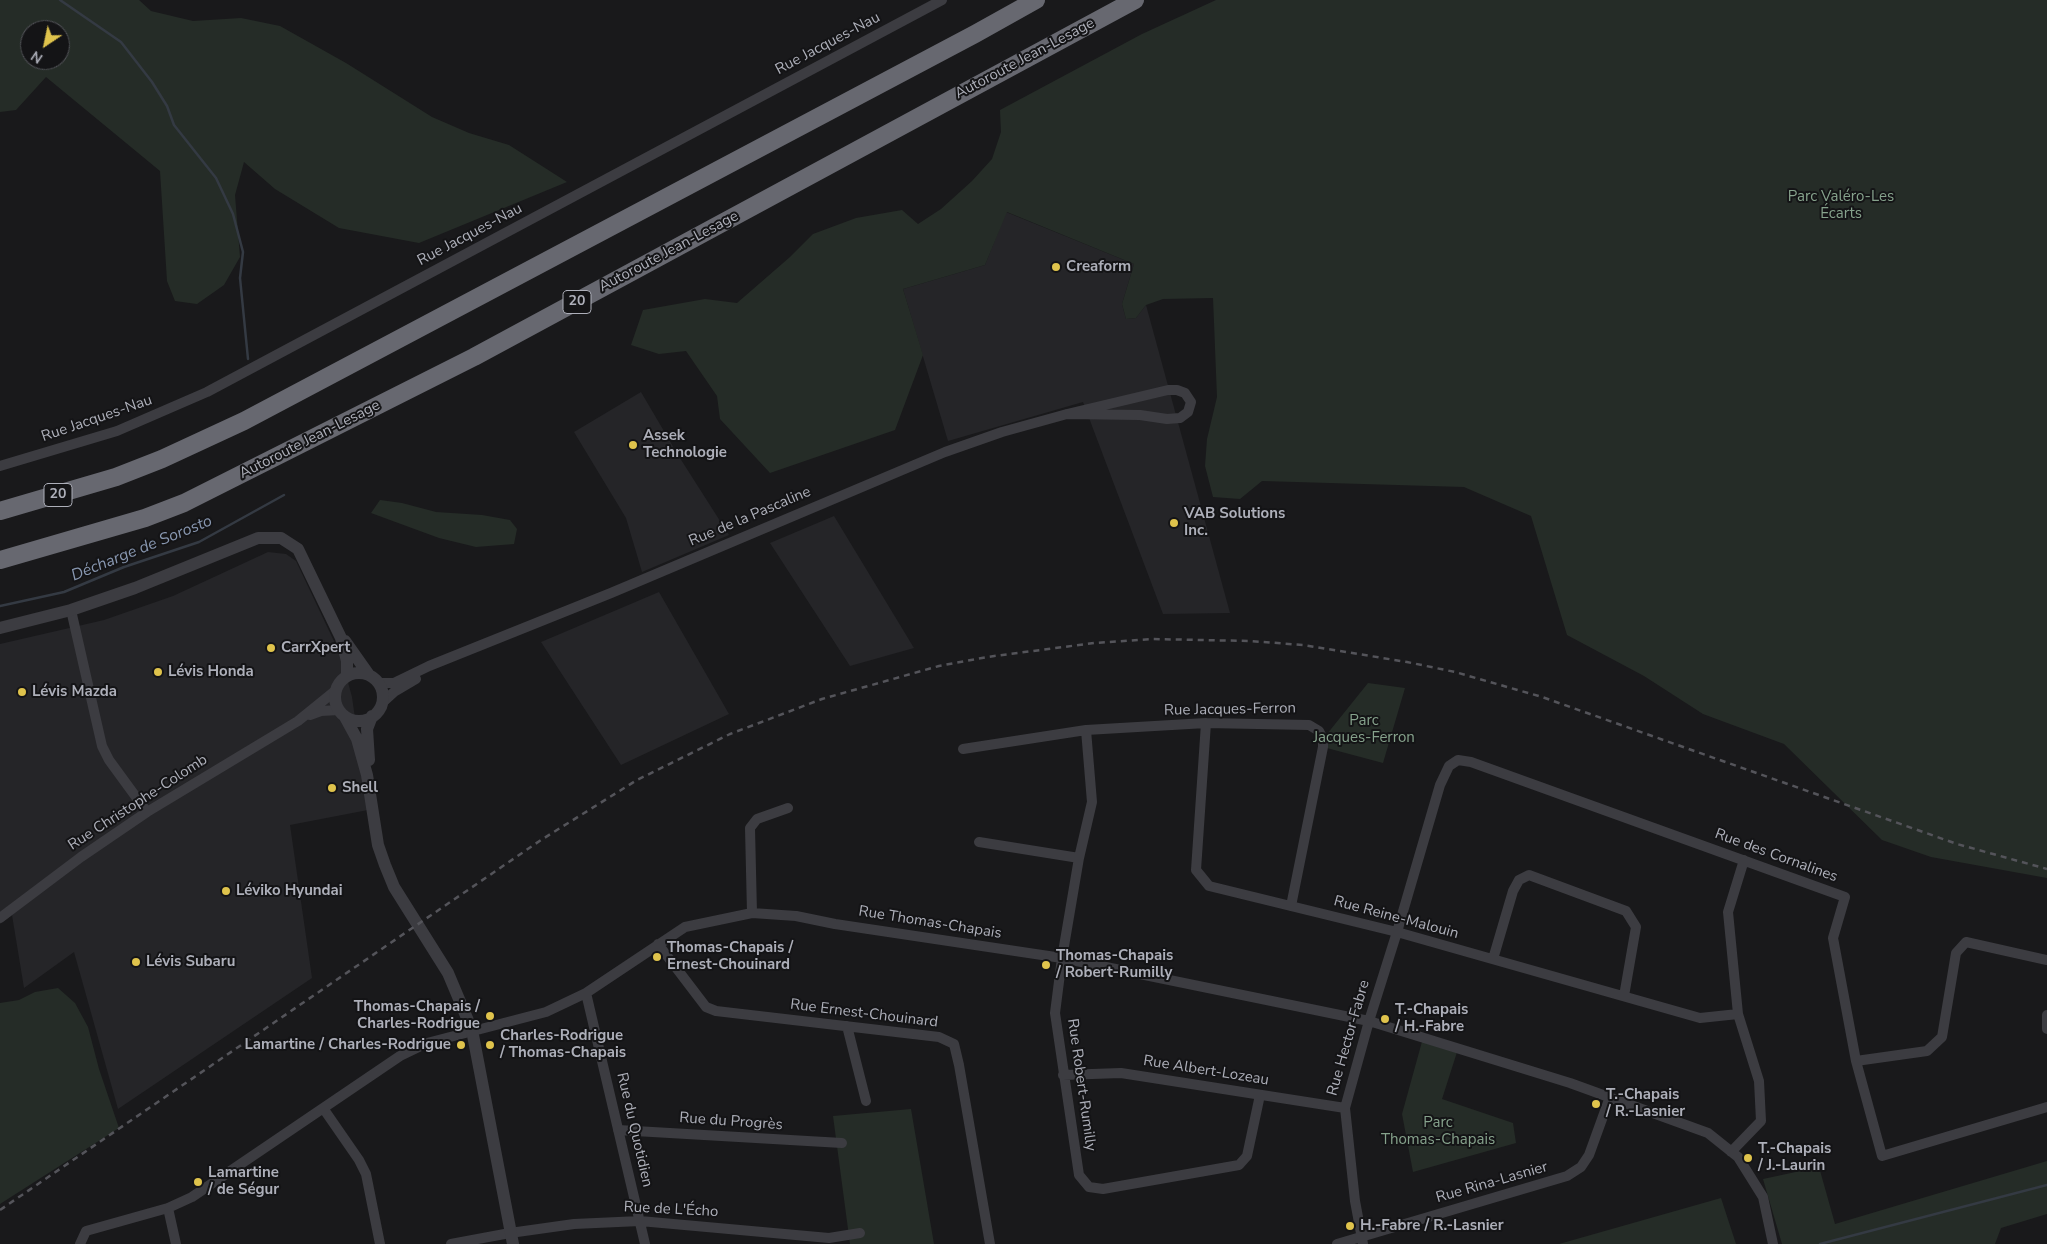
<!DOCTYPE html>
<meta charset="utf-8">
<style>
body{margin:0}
#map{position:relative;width:2047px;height:1244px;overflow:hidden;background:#19191b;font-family:"Nunito Sans",sans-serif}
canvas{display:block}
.north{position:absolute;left:20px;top:20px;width:50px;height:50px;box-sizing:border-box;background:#141416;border:1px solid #515257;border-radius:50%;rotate:214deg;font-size:14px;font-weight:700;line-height:20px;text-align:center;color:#adafb9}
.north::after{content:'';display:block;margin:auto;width:18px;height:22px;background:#dfc34c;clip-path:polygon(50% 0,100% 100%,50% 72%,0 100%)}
</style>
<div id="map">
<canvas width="2047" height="1244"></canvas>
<div class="north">N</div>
</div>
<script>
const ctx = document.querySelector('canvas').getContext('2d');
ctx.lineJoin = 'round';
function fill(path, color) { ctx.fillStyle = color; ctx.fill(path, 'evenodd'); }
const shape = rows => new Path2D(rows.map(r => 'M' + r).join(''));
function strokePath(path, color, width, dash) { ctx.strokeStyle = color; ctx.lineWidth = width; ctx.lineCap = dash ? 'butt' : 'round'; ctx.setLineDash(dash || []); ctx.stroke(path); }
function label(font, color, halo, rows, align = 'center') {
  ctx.font = font + ' "Nunito Sans",sans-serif'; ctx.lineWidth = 4; ctx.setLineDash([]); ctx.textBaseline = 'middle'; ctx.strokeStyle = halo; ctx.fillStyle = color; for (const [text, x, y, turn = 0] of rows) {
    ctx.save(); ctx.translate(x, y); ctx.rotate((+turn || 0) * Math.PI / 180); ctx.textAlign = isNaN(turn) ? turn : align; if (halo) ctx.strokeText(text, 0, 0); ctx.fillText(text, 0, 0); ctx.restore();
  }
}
const built = shape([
 [1006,212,1134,264,1122,304,1126,319,1136,318,1146,305,1230,613,1163,614,1083,402,948,441,903,289,985,265],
 [641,392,678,455,729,535,642,572,626,518,574,432],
 [834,516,914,648,850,666,770,543],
 [268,552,286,554,296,561,341,656,352,697,368,810,290,825,312,978,118,1109,74,952,24,988,12,915,0,924,0,644,104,620,173,596],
 [659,592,729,714,621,765,541,642]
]);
const green = shape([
 [0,0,139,0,151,11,193,21,241,18,280,26,346,63,432,117,469,133,509,145,567,182,419,243,339,228,275,189,244,162,235,195,240,257,224,285,197,304,175,301,167,281,160,171,46,77,16,110,0,112],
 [30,30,60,30,60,60,30,60],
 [1216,0,2047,0,2047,878,1931,857,1882,840,1784,744,1703,714,1644,676,1567,635,1531,516,1464,487,1262,481,1240,499,1213,497,1205,466,1207,439,1217,397,1213,298,1163,299,1146,305,1136,318,1126,319,1122,304,1134,264,1007,212,985,265,903,289,923,355,895,430,770,473,720,419,717,396,686,351,659,354,631,345,643,310,705,299,737,303,790,257,813,234,856,218,902,210,918,224,941,209,972,181,992,159,1001,132,1000,110,1142,34],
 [380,500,402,503,436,512,482,515,510,520,517,529,514,544,476,547,439,538,371,513],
 [1368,683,1405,688,1383,763,1323,747,1323,739],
 [58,988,75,1003,88,1027,99,1069,119,1128,0,1204,0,1003,19,1000,35,992],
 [1423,1038,1458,1049,1442,1099,1513,1123,1516,1143,1413,1172,1402,1114],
 [911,1109,934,1244,850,1244,833,1116],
 [2047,1161,2047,1214,2001,1228,1995,1244,1782,1244,1763,1179,1819,1167,1835,1224],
 [1721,1198,1736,1244,1559,1244]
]);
const stream = shape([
 [60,0,121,42,152,82,167,106,174,125,216,178,233,214,243,252,240,278,248,359],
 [0,606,64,592,124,567,199,542,284,495],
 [1820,1244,2047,1185]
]);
const minor = shape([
 [0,466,117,431,207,392,942,0],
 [71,610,102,746,109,760,147,812],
 [378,683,394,683,429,666,611,593,945,452,1002,432,1067,414,1168,390,1177,390,1185,393,1191,402,1188,412,1180,418,1167,419,1140,415,1067,414],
 [382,703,394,692,416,679],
 [310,715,321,711,339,710],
 [1206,723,1196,870,1209,886,1397,932,1700,1018,1738,1014],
 [1086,730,1092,802,1079,858,1062,958,1055,1013,1079,1175,1089,1187,1103,1189,1239,1165,1247,1156,1260,1095],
 [963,749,1086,730,1206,723,1309,725,1319,731,1323,739,1323,747,1291,906],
 [979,842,1079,858],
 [752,913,750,828,757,819,788,808],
 [0,918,81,857,147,812,298,721,335,691],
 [658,944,706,1007,716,1011,939,1037,954,1044,959,1065,990,1244],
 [1493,959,1513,891,1519,880,1529,875,1626,911,1636,927,1624,996],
 [586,993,645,1244],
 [2047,1015,2047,1029],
 [847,1026,866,1101],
 [1856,1061,1927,1051,1942,1037,1956,953,1966,942,2047,960],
 [1063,1075,1121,1073,1345,1108],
 [323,1108,359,1160,366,1174,380,1244],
 [618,1130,842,1143],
 [1731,1152,1761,1121,1759,1081,1738,1014,1728,912,1744,860],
 [168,1208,176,1244],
 [80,1244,86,1231,168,1208,192,1197,400,1056,427,1043,546,1012,586,993,685,927,752,913,796,916,835,924,1062,958,1369,1021,1570,1083,1708,1133,1738,1157,1763,1197,1773,1244],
 [451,1244,510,1233,574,1224,640,1221,829,1238,860,1233],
 [1337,1244,1567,1176,1581,1167,1589,1155,1610,1097],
 [1363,1244,1355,1201,1345,1108,1369,1021,1397,932,1440,785,1449,766,1458,760,1471,762,1845,897,1833,938,1856,1061,1882,1156,2047,1107]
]);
const tertiary = shape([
 [0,628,71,610,135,588,258,538,281,538,298,549,341,638,347,661,347,675],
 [345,641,369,675],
 '335 697a24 24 0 1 1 48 0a24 24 0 1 1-48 0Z',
 [345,717,357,739,367,775,378,845,385,865,394,887,448,973,472,1030,513,1244],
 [369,760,367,729,372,716]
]);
const motorway = shape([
 [0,511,116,477,162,459,244,421,975,34,1036,0],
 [0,560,145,518,184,503,474,357,1135,0]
]);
const rail = shape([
 [0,1210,541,840,637,780,730,734,822,699,939,666,987,657,1094,643,1152,639,1250,641,1303,645,1407,662,1455,672,1542,697,1957,844,2047,869]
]);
const markers = [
 [1056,267,5,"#dfc34c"],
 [633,445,5,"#dfc34c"],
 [1174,523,5,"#dfc34c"],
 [271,648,5,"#dfc34c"],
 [158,672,5,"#dfc34c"],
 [22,692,5,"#dfc34c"],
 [332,788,5,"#dfc34c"],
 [226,891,5,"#dfc34c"],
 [657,957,5,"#dfc34c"],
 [136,962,5,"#dfc34c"],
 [1046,965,5,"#dfc34c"],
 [490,1016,5,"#dfc34c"],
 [1385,1019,5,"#dfc34c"],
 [461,1045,5,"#dfc34c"],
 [490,1045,5,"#dfc34c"],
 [1596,1104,5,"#dfc34c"],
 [1748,1158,5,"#dfc34c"],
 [198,1182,5,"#dfc34c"],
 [1350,1226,5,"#dfc34c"]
];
const shields = [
 [577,302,28],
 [58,495,28]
];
const shieldNames = [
 ["20",577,302],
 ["20",58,495]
];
const streetNames = [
 ["Rue Jacques-Nau",828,44,-28],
 ["Autoroute Jean-Lesage",1025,59,-28],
 ["Rue Jacques-Nau",470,235,-28],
 ["Autoroute Jean-Lesage",669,252,-28],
 ["Rue Jacques-Nau",97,419,-19],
 ["Autoroute Jean-Lesage",310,440,-27],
 ["Rue de la Pascaline",750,517,-23],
 ["Rue Jacques-Ferron",1230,710,-1],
 ["Rue Christophe-Colomb",138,803,-33],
 ["Rue des Cornalines",1776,856,20],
 ["Rue Reine-Malouin",1396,918,15],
 ["Rue Thomas-Chapais",930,923,9],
 ["Rue Ernest-Chouinard",864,1014,7],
 ["Rue Hector-Fabre",1349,1038,-74],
 ["Rue Albert-Lozeau",1206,1071,9],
 ["Rue Robert-Rumilly",1081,1085,82],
 ["Rue du Progrès",731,1122,4],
 ["Rue du Quotidien",634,1130,77],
 ["Rue Rina-Lasnier",1492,1183,-16],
 ["Rue de L'Écho",671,1210,3]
];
const parkNames = [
 ["Parc Valéro-Les",1841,197],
 ["Écarts",1841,214],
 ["Parc",1364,721],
 ["Jacques-Ferron",1364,738],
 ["Parc",1438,1123],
 ["Thomas-Chapais",1438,1140]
];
const poiNames = [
 ["Creaform",1066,267],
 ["Assek",643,436],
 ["Technologie",643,453],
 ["VAB Solutions",1184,514],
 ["Inc.",1184,531],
 ["CarrXpert",281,648],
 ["Lévis Honda",168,672],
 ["Lévis Mazda",32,692],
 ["Shell",342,788],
 ["Léviko Hyundai",236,891],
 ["Thomas-Chapais /",667,948],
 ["Ernest-Chouinard",667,965],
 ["Thomas-Chapais",1056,956],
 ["/ Robert-Rumilly",1056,973],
 ["Lévis Subaru",146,962],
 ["Thomas-Chapais /",480,1007,"right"],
 ["Charles-Rodrigue",480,1024,"right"],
 ["T.-Chapais",1395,1010],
 ["/ H.-Fabre",1395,1027],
 ["Charles-Rodrigue",500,1036],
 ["/ Thomas-Chapais",500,1053],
 ["Lamartine / Charles-Rodrigue",451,1045,"right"],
 ["T.-Chapais",1606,1095],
 ["/ R.-Lasnier",1606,1112],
 ["T.-Chapais",1758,1149],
 ["/ J.-Laurin",1758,1166],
 ["Lamartine",208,1173],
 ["/ de Ségur",208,1190],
 ["H.-Fabre / R.-Lasnier",1360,1226]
];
const waterNames = [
 ["Décharge de Sorosto",142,549,-22]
];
fill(built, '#252528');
fill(green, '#252c27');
strokePath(stream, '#343a43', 2.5);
strokePath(minor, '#3c3c41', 10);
strokePath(tertiary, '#3c3c41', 12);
strokePath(motorway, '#676870', 18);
strokePath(rail, '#54545a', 2.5, [6, 5]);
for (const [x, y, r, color] of markers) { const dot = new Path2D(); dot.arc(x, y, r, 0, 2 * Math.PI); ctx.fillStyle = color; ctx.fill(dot); strokePath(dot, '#141416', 2); }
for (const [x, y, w] of shields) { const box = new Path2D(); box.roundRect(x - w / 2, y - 11.5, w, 23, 4); ctx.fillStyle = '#141416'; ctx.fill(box); strokePath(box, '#adafb9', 1); }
label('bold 14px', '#adafb9', null, shieldNames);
label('15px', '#adafb9', '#141416', streetNames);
label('15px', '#86a28c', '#141416', parkNames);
label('bold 15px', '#adafb9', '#141416', poiNames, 'left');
label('italic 16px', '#8897b0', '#141416', waterNames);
</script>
